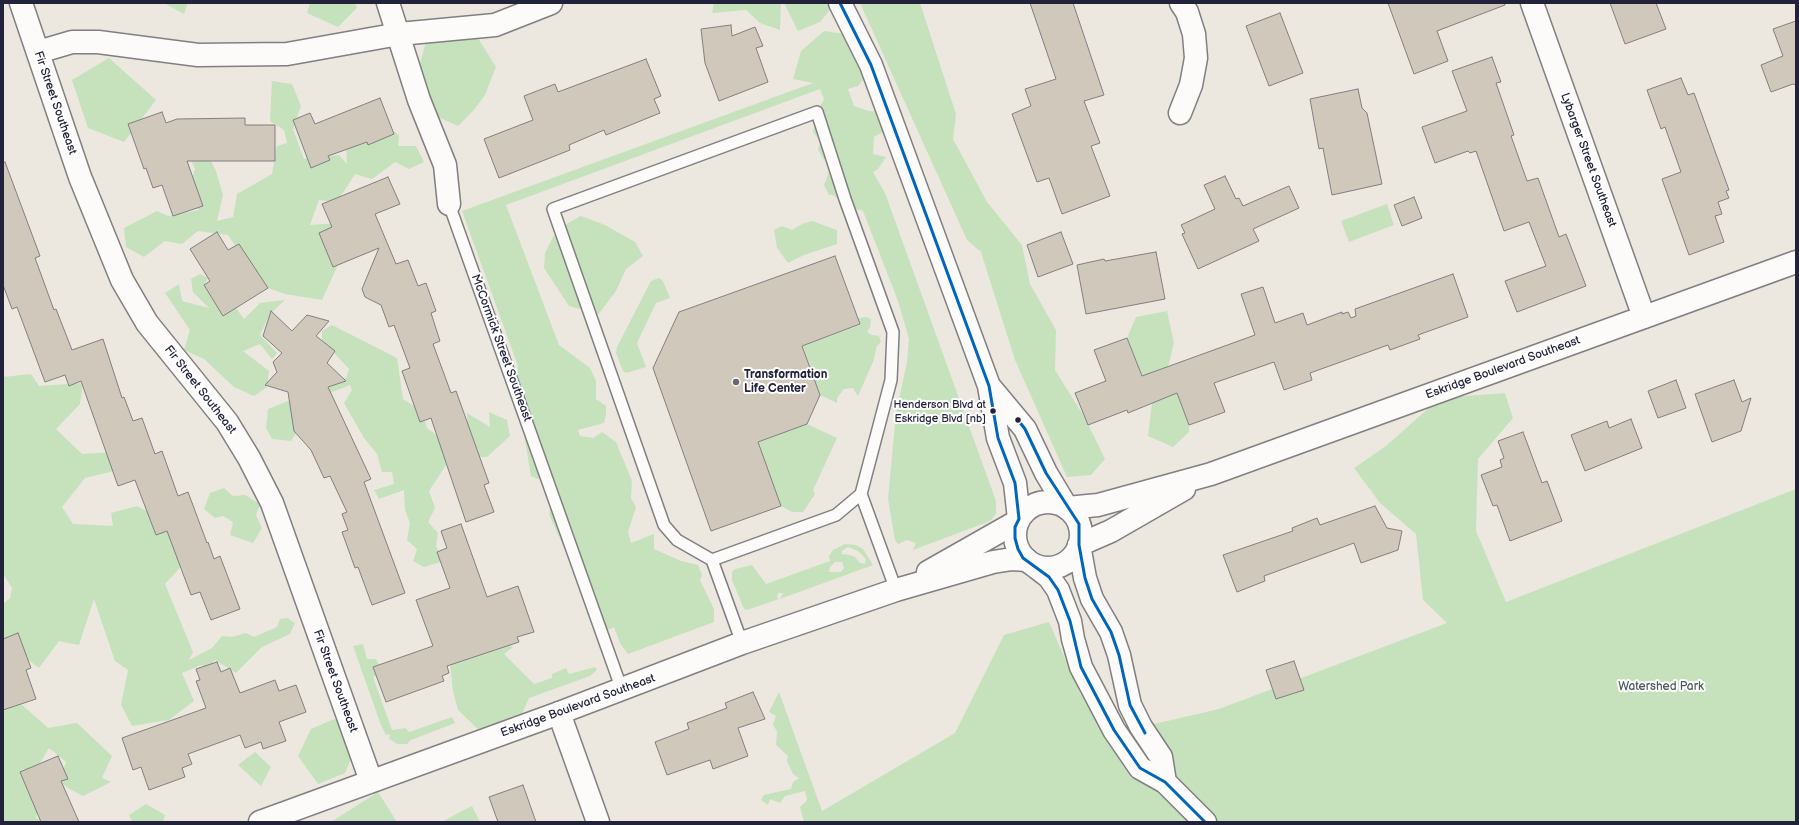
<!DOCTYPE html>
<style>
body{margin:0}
#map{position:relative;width:1799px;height:825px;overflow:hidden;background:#ece7df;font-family:"Balsamiq Sans",sans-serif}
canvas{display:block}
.frame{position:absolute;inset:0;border:4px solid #22223b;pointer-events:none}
</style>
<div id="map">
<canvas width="1799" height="825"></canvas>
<div class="frame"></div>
</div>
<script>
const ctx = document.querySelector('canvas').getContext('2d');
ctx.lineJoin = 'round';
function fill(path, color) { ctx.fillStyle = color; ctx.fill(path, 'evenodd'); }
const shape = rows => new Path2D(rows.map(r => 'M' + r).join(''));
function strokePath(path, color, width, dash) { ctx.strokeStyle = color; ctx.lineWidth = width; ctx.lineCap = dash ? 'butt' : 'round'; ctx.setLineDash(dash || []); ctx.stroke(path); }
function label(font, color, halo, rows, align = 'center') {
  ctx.font = font + ' "Balsamiq Sans",sans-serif'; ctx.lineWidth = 4; ctx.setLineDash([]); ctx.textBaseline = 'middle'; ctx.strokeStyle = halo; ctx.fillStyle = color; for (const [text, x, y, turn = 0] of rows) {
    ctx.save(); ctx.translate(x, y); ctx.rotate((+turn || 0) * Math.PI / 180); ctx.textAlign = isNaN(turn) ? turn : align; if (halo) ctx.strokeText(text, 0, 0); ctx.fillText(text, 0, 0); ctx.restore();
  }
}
const green = shape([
 [164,3,188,3,184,14],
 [310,3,355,3,357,8,338,27,307,13],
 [714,3,781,3,780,30,760,23,746,10,712,13],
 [784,3,833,3,834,5,820,22,798,31],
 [860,3,920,3,956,114,953,139,987,202,1022,245,1030,284,1056,330,1055,370,1085,418,1105,459,1091,475,1067,477,1015,360,981,252,967,240],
 [824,31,845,34,868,73,858,86,848,89,854,106,869,111,885,112,892,120,883,132,874,137,873,154,886,157,878,169,873,172,885,193,996,501,996,514,991,520,985,523,913,550,916,543,907,540,898,544,895,540,888,499,896,413,907,362,909,339,898,301,863,211,849,207,833,195,829,195,824,185,832,163,823,159,818,149,821,142,813,132,817,112,824,99,820,89,506,205,559,345,590,368,596,381,596,399,606,406,606,414,604,423,578,430,580,436,593,438,602,432,616,442,632,481,631,498,636,507,628,532,631,543,654,534,654,549,681,561,698,565,702,575,700,580,714,609,714,622,628,654,620,643,614,627,606,631,576,552,565,550,549,514,550,508,545,482,531,476,523,428,514,387,518,366,462,211,813,83,793,79,801,51],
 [476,35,496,67,485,95,474,110,458,126,427,112,419,67,427,38],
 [109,58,156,100,124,142,88,128,72,80],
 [272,81,292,84,301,106,293,129,304,159,339,155,347,164,346,146,374,118,399,135,398,146,416,146,424,162,409,169,395,162,372,179,355,174,337,202,319,200,310,225,338,223,341,258,322,300,285,294,254,283,246,261,228,235,198,231,182,244,165,241,144,257,126,247,124,228,157,211,168,216,199,210,187,195,195,169,185,146,202,143,216,171,223,195,217,221,233,217,237,194,272,174,277,146,287,143,284,130,270,121],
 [1387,204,1394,225,1349,242,1341,221],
 [581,216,605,225,635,242,643,256,626,269,616,291,597,316,591,312,569,306,544,268,545,253,554,235,568,223],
 [812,221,837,230,837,244,804,255,788,263,777,248,774,230,782,226,792,230,802,224],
 [200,274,208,278,204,285,223,316,236,308,244,319,260,303,285,300,269,315,260,335,277,353,272,359,260,344,243,351,269,371,267,387,254,396,234,387,204,359,184,350,190,330,165,293,179,284,182,301,209,308,193,292,191,279],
 [659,278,663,281,670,298,656,303,637,343,646,367,626,373,623,371,616,353,617,347,651,281],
 [1167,311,1174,343,1168,367,1189,425,1189,432,1173,447,1148,436,1152,403,1127,338,1136,317],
 [866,317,871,319,870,327,867,332,872,335,879,336,881,342,877,346,873,362,858,396,853,388,844,389,837,398,837,403,820,395,803,346,852,328,860,325,858,318],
 [332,325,397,358,403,399,422,411,427,428,450,445,468,432,467,413,490,427,489,412,507,420,510,436,487,457,452,456,429,491,435,508,428,522,438,533,436,546,443,561,424,567,413,561,417,549,407,540,410,523,405,510,404,490,379,499,374,490,394,484,392,472,382,472,377,454,364,438,344,403,352,390,350,385,292,408,298,431,291,441,272,439,266,428,268,409,346,378,349,369,322,340,322,331],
 [31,374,39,386,83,383,80,404,56,429,82,454,133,451,134,466,85,478,62,507,73,524,113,526,111,513,137,506,191,534,189,558,165,584,193,652,189,660,212,648,222,636,232,637,246,633,254,637,277,627,280,619,287,618,295,623,290,634,262,647,236,673,215,660,209,668,201,665,182,673,194,701,169,720,132,726,121,705,128,670,115,661,94,599,79,645,59,641,39,668,3,641,3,604,10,598,12,588,3,574,3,377],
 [1505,393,1513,418,1478,459,1476,531,1506,602,1796,489,1796,822,804,822,800,807,807,800,805,791,785,796,780,803,770,799,768,805,761,800,764,795,791,789,793,782,799,778,793,774,787,761,788,756,776,745,777,732,773,724,776,716,769,712,779,692,822,811,955,733,1004,635,1049,622,1080,693,1110,742,1141,727,1219,709,1447,623,1423,600,1416,534,1380,503,1354,468,1386,446,1440,398],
 [807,424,837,438,813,490,815,494,803,512,792,512,781,506,758,442],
 [224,488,233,496,245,495,260,504,256,515,262,528,253,543,230,535,233,522,223,516,215,518,204,509,210,493],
 [845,544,856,545,863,549,873,565,780,599,783,593,778,593,777,597,779,599,747,610,744,609,732,580,732,572,735,569,752,565,766,584,830,561,829,556,833,550],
 [848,547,858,551,866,559,865,564,860,563,855,557,850,555,842,554,842,551],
 [835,562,842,562,844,568,841,572,829,572,830,567],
 [480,632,513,647,504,654,534,684,552,678,552,674,566,668,569,674,595,667,597,670,590,676,529,698,519,721,483,734,458,710,453,691,450,663],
 [363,644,367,659,376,659,379,665,373,667,376,676,373,677,392,730,406,728,409,732,452,717,455,723,411,740,407,744,397,744,389,739,390,734,386,735,381,725,353,646],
 [3,704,21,704,48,728,77,723,112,756,102,778,111,782,83,796,68,788,59,781,66,762,49,748,36,770,22,769,49,783,36,818,44,822,3,822],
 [334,719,363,730,345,773,318,784,298,756,311,729],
 [255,752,271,767,261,786,238,765],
 [378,792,397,822,331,822],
 [146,804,165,815,163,822,132,822,129,815],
 [472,806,480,822,442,822,462,811]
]);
const building = shape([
 [1030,3,1073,3,1104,95,1084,101,1100,143,1091,146,1110,196,1062,214,1049,178,1037,182,1012,114,1031,106,1025,89,1056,79,1030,3],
 [1388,3,1505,3,1505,5,1437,31,1448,61,1414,74,1388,3],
 [1610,3,1656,3,1666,29,1625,44,1610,3],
 [1280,13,1303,73,1269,86,1246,26,1280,13],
 [1796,21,1796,85,1793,84,1771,92,1761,65,1783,56,1773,29,1796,21],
 [731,25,732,36,755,27,763,46,756,48,768,82,719,101,705,63,701,29,731,25],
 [1492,57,1501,82,1496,83,1514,135,1511,136,1527,181,1538,178,1559,237,1566,234,1586,286,1517,312,1505,281,1546,266,1529,222,1504,231,1476,151,1470,153,1468,151,1435,163,1422,127,1467,111,1452,71,1492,57],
 [646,59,661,96,654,99,660,113,606,135,604,130,569,145,570,150,499,178,484,139,533,120,524,96,555,84,558,92,646,59],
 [1681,78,1688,95,1694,93,1729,190,1726,191,1729,198,1718,202,1722,214,1715,216,1724,242,1689,255,1662,179,1681,172,1665,127,1661,129,1647,90,1681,78],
 [1358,89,1362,108,1367,113,1382,184,1332,195,1323,148,1319,149,1310,99,1358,89],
 [380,98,394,134,368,145,367,142,328,156,330,160,311,168,293,120,310,113,315,124,380,98],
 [162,112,166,123,177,119,245,118,245,125,275,125,275,161,187,161,203,206,173,216,162,185,153,188,146,168,144,169,128,124,162,112],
 [5,162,40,256,35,258,54,310,56,309,72,350,103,339,122,398,124,397,133,421,142,418,155,454,162,451,178,496,188,492,207,543,208,542,214,559,220,556,240,609,211,620,200,592,191,595,167,531,156,535,135,480,118,486,81,381,69,386,65,375,45,382,17,307,12,309,3,285,3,163,5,162],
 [1225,176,1236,199,1239,198,1243,206,1289,186,1299,208,1253,229,1259,241,1198,269,1182,234,1185,233,1181,225,1215,209,1204,185,1225,176],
 [388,177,400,204,375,214,396,264,408,260,418,286,426,283,436,311,431,313,440,341,433,344,451,393,456,391,489,483,484,485,494,512,466,522,431,418,420,422,402,371,410,368,394,325,389,327,381,305,365,297,362,289,379,248,333,267,319,233,332,227,322,204,388,177],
 [1414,197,1422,218,1402,226,1394,205,1414,197],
 [217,232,228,250,239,244,268,288,223,316,204,285,210,281,190,249,217,232],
 [1061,232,1073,264,1038,277,1027,245,1061,232],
 [1156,252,1165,299,1086,314,1077,265,1104,259,1105,261,1156,252],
 [835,256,860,324,802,346,820,395,807,424,758,442,781,506,711,531,653,368,679,312,835,256],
 [1453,274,1468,317,1418,335,1420,339,1390,350,1388,345,1310,373,1312,380,1284,390,1274,362,1214,383,1225,412,1189,425,1177,393,1128,413,1127,410,1088,425,1075,393,1106,381,1094,350,1127,338,1142,376,1255,335,1241,294,1263,287,1275,323,1303,313,1307,325,1342,312,1342,314,1348,312,1351,318,1356,316,1355,309,1453,274],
 [271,311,292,331,307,315,329,321,316,336,335,351,327,363,346,381,328,387,371,479,364,482,405,593,372,605,358,567,355,568,342,532,348,530,342,514,347,512,330,476,324,478,311,450,294,431,288,392,265,385,277,372,273,362,282,353,263,336,271,311],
 [1676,380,1686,408,1658,418,1648,391,1676,380],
 [1734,380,1742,402,1751,398,1741,431,1712,442,1695,394,1734,380],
 [1631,419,1642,448,1585,471,1571,435,1607,421,1609,428,1631,419],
 [1523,432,1542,483,1547,481,1562,521,1510,541,1497,505,1493,506,1481,475,1502,467,1500,460,1504,458,1498,441,1523,432],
 [1375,506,1387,528,1402,531,1398,550,1361,563,1354,543,1264,576,1265,581,1237,592,1223,555,1293,531,1292,528,1317,518,1320,525,1375,506],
 [461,524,487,597,518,586,534,632,517,637,519,642,447,666,449,673,442,676,444,681,386,702,373,667,433,646,416,600,450,588,437,552,447,548,441,531,461,524],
 [18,633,31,668,26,670,36,699,3,710,3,639,18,633],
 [1294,661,1304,690,1276,699,1266,670,1294,661],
 [217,662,221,672,230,668,240,693,275,680,279,691,296,685,306,712,279,722,286,741,263,749,261,742,245,748,240,735,188,754,192,764,182,768,185,777,149,790,141,767,133,770,122,738,206,708,196,681,200,680,196,669,217,662],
 [753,692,765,719,738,728,748,756,713,769,710,760,667,775,655,742,689,729,687,723,727,708,725,703,753,692],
 [58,756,68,779,61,781,79,822,41,822,20,772,58,756],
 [523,785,536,822,498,822,489,797,523,785]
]);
const service = shape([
 [449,204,622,690],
 [712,560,836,515,861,494],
 [742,643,712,560,677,540,664,525,553,209,817,112,845,199,893,332,891,380,861,494,896,590]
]);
const minor = shape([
 [21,3,80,177,122,280,147,323,227,422,249,458,272,503,371,781],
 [388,3,419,100,445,165,449,204],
 [1532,3,1644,317],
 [38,52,72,42,98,42,198,55,287,54,399,34,495,25,551,3],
 [1180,113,1191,85,1196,58,1194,34,1187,12,1181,3],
 [559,713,598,822]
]);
const tertiary = shape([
 [1067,508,1098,505,1211,474,1796,262],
 [1079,545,1111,531,1184,489],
 [928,572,1018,521],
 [260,822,559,713,742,643,896,590,993,562,1012,559,1027,560]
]);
const secondary = shape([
 [840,3,871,65,989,386,998,438,1015,483,1019,519],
 [990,387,1025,429,1046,473,1067,508],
 '1015 535a33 33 0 1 1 66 0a33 33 0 1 1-66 0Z',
 [1079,545,1085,578,1092,599,1111,632,1119,655,1130,705,1141,727,1161,757,1165,782],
 [1032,564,1049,577,1058,590,1070,621,1073,639,1081,667,1114,730,1140,768,1165,782,1205,822]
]);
const bus1 = shape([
 [840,3,871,65,989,386,998,438,1015,483,1019,519,1015,527,1015,538,1018,549,1023,558,1049,577,1058,590,1070,621,1081,667,1114,730,1140,768,1165,782,1205,822],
 [1018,420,1025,429,1046,473,1079,524,1079,545,1085,578,1092,599,1111,632,1119,655,1130,705,1145,733]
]);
const markers = [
 [736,382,4,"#696774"],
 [993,411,3.5,"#22223b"],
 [1018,420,3.5,"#22223b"]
];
const busNames = [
 ["Henderson Blvd at",986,405],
 ["Eskridge Blvd [nb]",986,419]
];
const streetNames = [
 ["Fir Street Southeast",55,103,71],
 ["Lybarger Street Southeast",1588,160,70],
 ["McCormick Street Southeast",501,348,70],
 ["Eskridge Boulevard Southeast",1503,368,-20],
 ["Fir Street Southeast",200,390,52],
 ["Fir Street Southeast",335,681,70],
 ["Eskridge Boulevard Southeast",578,706,-20]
];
const poiNames = [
 ["Transformation",744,375],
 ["Life Center",744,389]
];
const parkNames = [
 ["Watershed Park",1661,687]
];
fill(green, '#c6e2bd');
fill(building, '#cfc8bb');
strokePath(building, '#817f80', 1);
strokePath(service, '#817f80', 14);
strokePath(minor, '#817f80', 25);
strokePath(tertiary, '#817f80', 25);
strokePath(secondary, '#817f80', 25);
strokePath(service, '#fcfbfa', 11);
strokePath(minor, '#fcfbfa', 22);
strokePath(tertiary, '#fcfbfa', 22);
strokePath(secondary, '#fcfbfa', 22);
strokePath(bus1, '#0065bd', 3);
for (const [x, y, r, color] of markers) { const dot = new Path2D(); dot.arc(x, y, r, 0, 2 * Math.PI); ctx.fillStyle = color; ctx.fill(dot); strokePath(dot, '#fff', 1.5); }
label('11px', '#22223b', '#fff', busNames, 'right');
label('12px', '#22223b', '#fff', streetNames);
label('bold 12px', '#22223b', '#fff', poiNames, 'left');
label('12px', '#4a5a5a', '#fff', parkNames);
</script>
